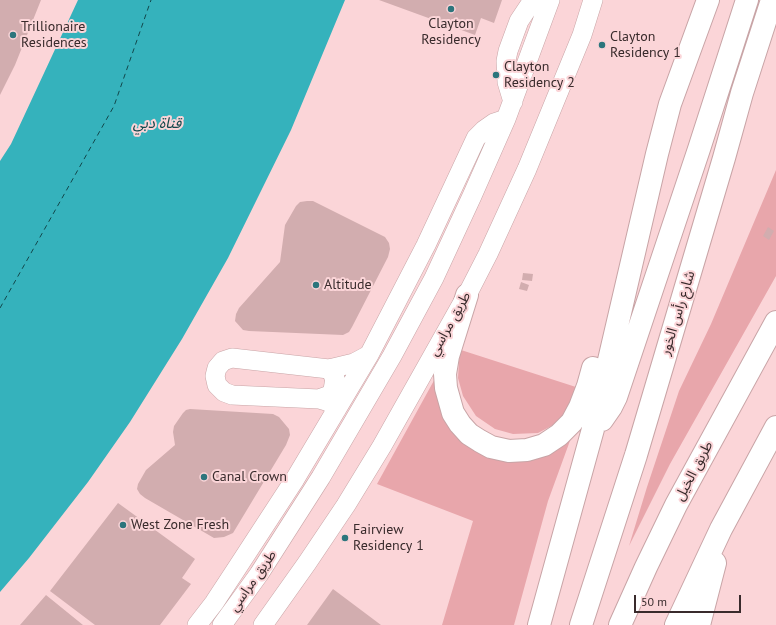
<!DOCTYPE html>
<meta charset="utf-8">
<style>
body{margin:0}
#map{position:relative;width:776px;height:625px;overflow:hidden;background:#fbd5d8;font-family:"PT Sans",sans-serif}
canvas{display:block}
.scale{position:absolute;left:634px;top:595px;width:107px;height:18px;box-sizing:border-box;border:2px solid #392b2c;border-top:0;padding-left:5px;font-size:12px;line-height:14px;white-space:nowrap;color:#392b2c;-webkit-text-stroke:3px #fbd5d8;paint-order:stroke}
</style>
<div id="map">
<canvas width="776" height="625"></canvas>
<div class="scale">50 m</div>
</div>
<script>
const ctx = document.querySelector('canvas').getContext('2d');
ctx.lineJoin = 'round';
function fill(path, color) { ctx.fillStyle = color; ctx.fill(path, 'evenodd'); }
const shape = rows => new Path2D(rows.map(r => 'M' + r).join(''));
function strokePath(path, color, width, dash) { ctx.strokeStyle = color; ctx.lineWidth = width; ctx.lineCap = dash ? 'butt' : 'round'; ctx.setLineDash(dash || []); ctx.stroke(path); }
function label(font, color, halo, rows, align = 'center') {
  ctx.font = font + ' "PT Sans","Noto Sans Arabic",sans-serif'; ctx.lineWidth = 4; ctx.setLineDash([]); ctx.textBaseline = 'middle'; ctx.strokeStyle = halo; ctx.fillStyle = color; for (const [text, x, y, turn = 0] of rows) {
    ctx.save(); ctx.translate(x, y); ctx.rotate((+turn || 0) * Math.PI / 180); ctx.textAlign = isNaN(turn) ? turn : align; if (halo) ctx.strokeText(text, 0, 0); ctx.fillText(text, 0, 0); ctx.restore();
  }
}
const green = shape([
 [776,170,776,276,670,464,629,546,647,487,679,391,711,324],
 [461,350,579,388,572,409,557,423,538,433,513,434,495,429,476,416,463,396,458,378,459,361],
 [437,375,487,454,575,427,548,501,514,625,442,625,473,521,377,484]
]);
const water = shape([
 [78,0,345,0,291,130,228,258,182,339,130,422,88,482,29,558,0,592,0,161,11,144]
]);
const ferry = shape([
 [0,308,114,106,151,0]
]);
const building = shape([
 [0,0,41,0,15,65,0,95],
 [379,0,502,0,494,23,481,18,475,35],
 [307,201,313,201,385,237,389,243,390,249,388,257,352,327,349,332,343,335,249,331,243,330,235,321,236,314,239,308,280,262,285,225,296,206,300,202],
 [768,227,774,231,769,240,763,236],
 [523,273,533,274,532,281,522,280],
 [521,282,529,285,527,291,519,289],
 [190,409,273,414,279,417,289,429,290,435,286,445,233,533,224,537,214,538,145,498,140,494,137,489,138,484,146,470,175,445,173,432,174,426,183,413,186,410],
 [118,503,195,559,182,578,191,584,160,625,95,625,50,591],
 [333,589,381,625,307,625],
 [46,595,83,625,20,625]
]);
const minor = shape([
 [513,102,507,82,506,61,508,51,519,21,533,0],
 [319,399,330,395,333,390,335,378,329,369],
 [337,409,329,402,319,399,232,395,224,392,217,385,215,376,217,368,223,361,232,358,329,369,354,363,369,355],
 [197,625,214,603,237,568,295,479,369,355,426,245,476,138,484,130,494,123,506,119],
 [222,625,259,574,321,477,392,356,434,278,472,196,506,119,550,0],
 [263,625,307,563,346,505,382,446,467,295,488,254,527,169,582,35,593,0]
]);
const highway = shape([
 [467,295,448,356,445,374,446,388,453,413,460,424,469,434,480,441,491,447,509,451,527,450,544,445,559,435,572,422,580,407,588,386,593,368],
 [602,420,611,407,616,397,699,149,747,0],
 [539,625,593,429,657,154,670,104,708,0],
 [581,625,636,455,724,158,742,93,772,0],
 [620,625,646,567,676,505,776,322],
 [676,625,721,529,776,427],
 [699,625,715,563]
]);
const markers = [
 [451,9,4,"#2c757c"],
 [13,35,4,"#2c757c"],
 [602,45,4,"#2c757c"],
 [496,75,4,"#2c757c"],
 [316,285,4,"#2c757c"],
 [204,477,4,"#2c757c"],
 [123,525,4,"#2c757c"],
 [345,538,4,"#2c757c"]
];
const poiNames = [
 ["Clayton",451,24,"center"],
 ["Residency",451,40,"center"],
 ["Trillionaire",21,27],
 ["Residences",21,43],
 ["Clayton",610,37],
 ["Residency 1",610,53],
 ["Clayton",504,67],
 ["Residency 2",504,83],
 ["Altitude",324,285],
 ["Canal Crown",212,477],
 ["West Zone Fresh",131,525],
 ["Fairview",353,530],
 ["Residency 1",353,546]
];
const streetNames = [
 ["شارع رأس الخور",678,313,-73],
 ["طريق مراسي",450,324,-61],
 ["طريق الخيل",694,471,-62],
 ["طريق مراسي",253,581,-55]
];
const waterNames = [
 ["قناة دبي",157,124]
];
fill(green, '#e8a6ab');
fill(water, '#35b2bc');
strokePath(ferry, '#12484c', 1, [5, 4]);
fill(building, '#d2adaf');
strokePath(minor, '#c8a4a6', 20);
strokePath(highway, '#c8a4a6', 24);
strokePath(minor, '#fff', 19);
strokePath(highway, '#fff', 22);
for (const [x, y, r, color] of markers) { const dot = new Path2D(); dot.arc(x, y, r, 0, 2 * Math.PI); ctx.fillStyle = color; ctx.fill(dot); strokePath(dot, '#fbd5d8', 1.5); }
label('14px', '#392b2c', '#fbd5d8', poiNames, 'left');
label('14px', '#392b2c', '#fbd5d8', streetNames);
label('italic 15px', '#12484c', '#fbd5d8', waterNames);
</script>
